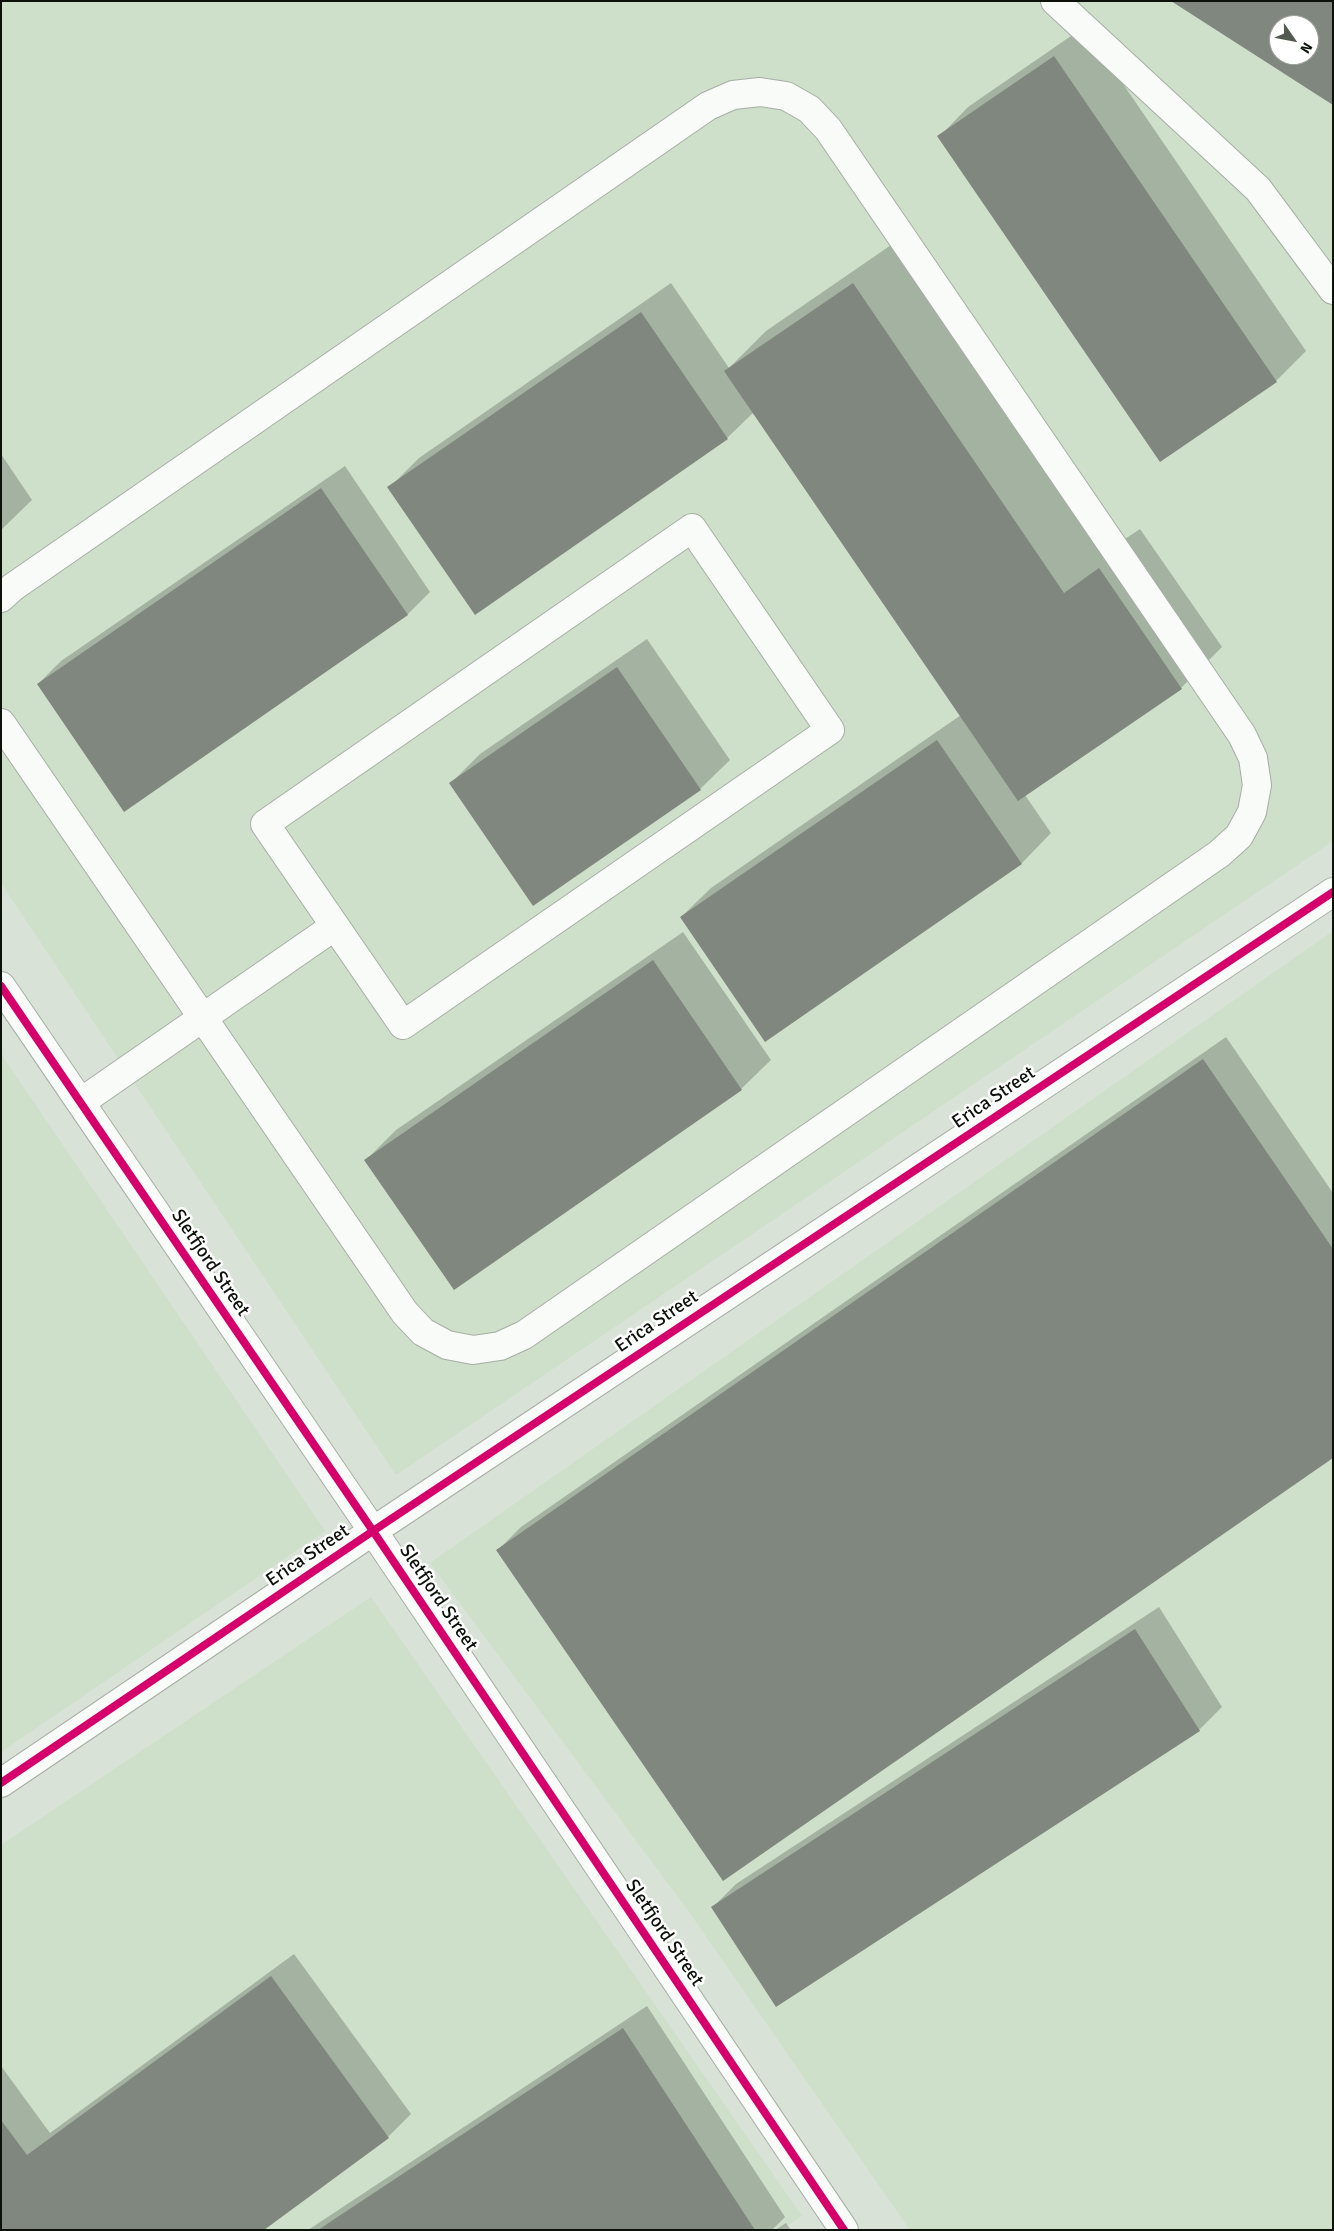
<!DOCTYPE html>
<style>
body{margin:0}
#map{position:relative;width:1334px;height:2231px;overflow:hidden;background:#d8e2d6;font-family:Signika,sans-serif}
canvas{display:block}
.frame{position:absolute;inset:0;border:2px solid #0c120a;pointer-events:none}
.north{position:absolute;left:1269px;top:15px;width:50px;height:50px;box-sizing:border-box;background:#fff;border:1px solid #9ea09d;border-radius:50%;rotate:123deg;font-size:14px;font-weight:700;line-height:20px;text-align:center;color:#0c120a}
.north::after{content:'';display:block;margin:auto;width:18px;height:22px;background:#535b51;clip-path:polygon(50% 0,100% 100%,50% 72%,0 100%)}
</style>
<div id="map">
<canvas width="1334" height="2231"></canvas>
<div class="frame"></div>
<div class="north">N</div>
</div>
<script>
const ctx = document.querySelector('canvas').getContext('2d');
ctx.lineJoin = 'round';
function fill(path, color) { ctx.fillStyle = color; ctx.fill(path, 'evenodd'); }
const shape = rows => new Path2D(rows.map(r => 'M' + r).join(''));
function strokePath(path, color, width, dash) { ctx.strokeStyle = color; ctx.lineWidth = width; ctx.lineCap = dash ? 'butt' : 'round'; ctx.setLineDash(dash || []); ctx.stroke(path); }
function label(font, color, halo, rows, align = 'center') {
  ctx.font = font + ' Signika,sans-serif'; ctx.lineWidth = 5; ctx.setLineDash([]); ctx.textBaseline = 'middle'; ctx.strokeStyle = halo; ctx.fillStyle = color; for (const [text, x, y, turn = 0] of rows) {
    ctx.save(); ctx.translate(x, y); ctx.rotate((+turn || 0) * Math.PI / 180); ctx.textAlign = isNaN(turn) ? turn : align; if (halo) ctx.strokeText(text, 0, 0); ctx.fillText(text, 0, 0); ctx.restore();
  }
}
const built = shape([
 [1,1,1333,1,1333,841,396,1475,1,883],
 [1279,25,1309,25,1309,55,1279,55],
 [1333,931,1333,2230,910,2230,687,1909,430,1563],
 [1,1054,325,1531,1,1752],
 [371,1597,802,2216,780,2230,1,2230,1,1845]
]);
const shadow = shape([
 [1084,27,1306,351,1276,381,1160,461,939,137,968,107],
 [894,243,1104,553,1140,529,1222,647,1181,688,1025,795,1051,833,1022,863,766,1040,681,917,711,888,961,715,754,412,727,438,389,488,419,458,671,283,729,368,766,331],
 [1,454,32,500,1,530],
 [345,466,430,592,407,615,38,684,61,661],
 [647,639,730,760,700,789,451,783,480,754],
 [683,932,771,1060,741,1089,366,1160,396,1130],
 [1226,1037,1333,1193,1333,1457,498,1550,521,1527],
 [1159,1607,1222,1707,1199,1730,776,2005,713,1907,736,1884],
 [294,1954,411,2114,388,2137,1,2230,1,2066,50,2133],
 [647,2006,785,2217,772,2230,308,2230],
 [786,2223,791,2230,775,2230]
]);
const building = shape([
 [1171,1,1333,1,1333,105],
 [1279,25,1309,25,1309,55,1279,55],
 [1054,56,1277,382,1160,462,937,136],
 [853,283,1064,593,1099,568,1182,689,1018,801,724,371],
 [641,312,728,439,475,615,387,487],
 [321,488,408,615,124,812,37,684],
 [617,667,701,790,533,906,449,783],
 [937,740,1022,864,765,1042,680,917],
 [653,960,742,1090,454,1290,364,1160],
 [1203,1059,1333,1249,1333,1458,723,1881,496,1550],
 [1135,1629,1200,1731,776,2007,711,1907],
 [271,1976,389,2138,264,2230,1,2230,1,2120,27,2155],
 [623,2028,755,2230,318,2230]
]);
const minor = shape([
 [1055,1,1258,189,1333,290],
 [692,528,830,730,403,1025,265,824,692,528],
 [1,598,13,587,708,106,733,95,760,92,786,96,809,109,828,129,1242,735,1253,758,1257,785,1252,812,1239,836,1219,854,524,1335,500,1346,473,1350,447,1345,423,1332,405,1313,1,723],
 [1,986,373,1531,844,2230],
 [81,1102,335,926],
 [1,1783,373,1531,1333,892]
]);
const cycleway = shape([
 [1,986,373,1531,844,2230],
 [1,1783,373,1531,1333,892]
]);
const streetNames = [
 ["Erica Street",994,1098,-34],
 ["Sletfjord Street",210,1263,56],
 ["Erica Street",657,1322,-34],
 ["Erica Street",308,1556,-34],
 ["Sletfjord Street",438,1598,56],
 ["Sletfjord Street",664,1933,56]
];
fill(built, '#cedfca');
fill(shadow, '#0003');
fill(building, '#80877e');
strokePath(minor, '#a6aea4', 30);
strokePath(minor, '#f9fbf9', 28);
strokePath(cycleway, '#d6006c', 8);
label('19px', '#0c120a', '#fff', streetNames);
</script>
